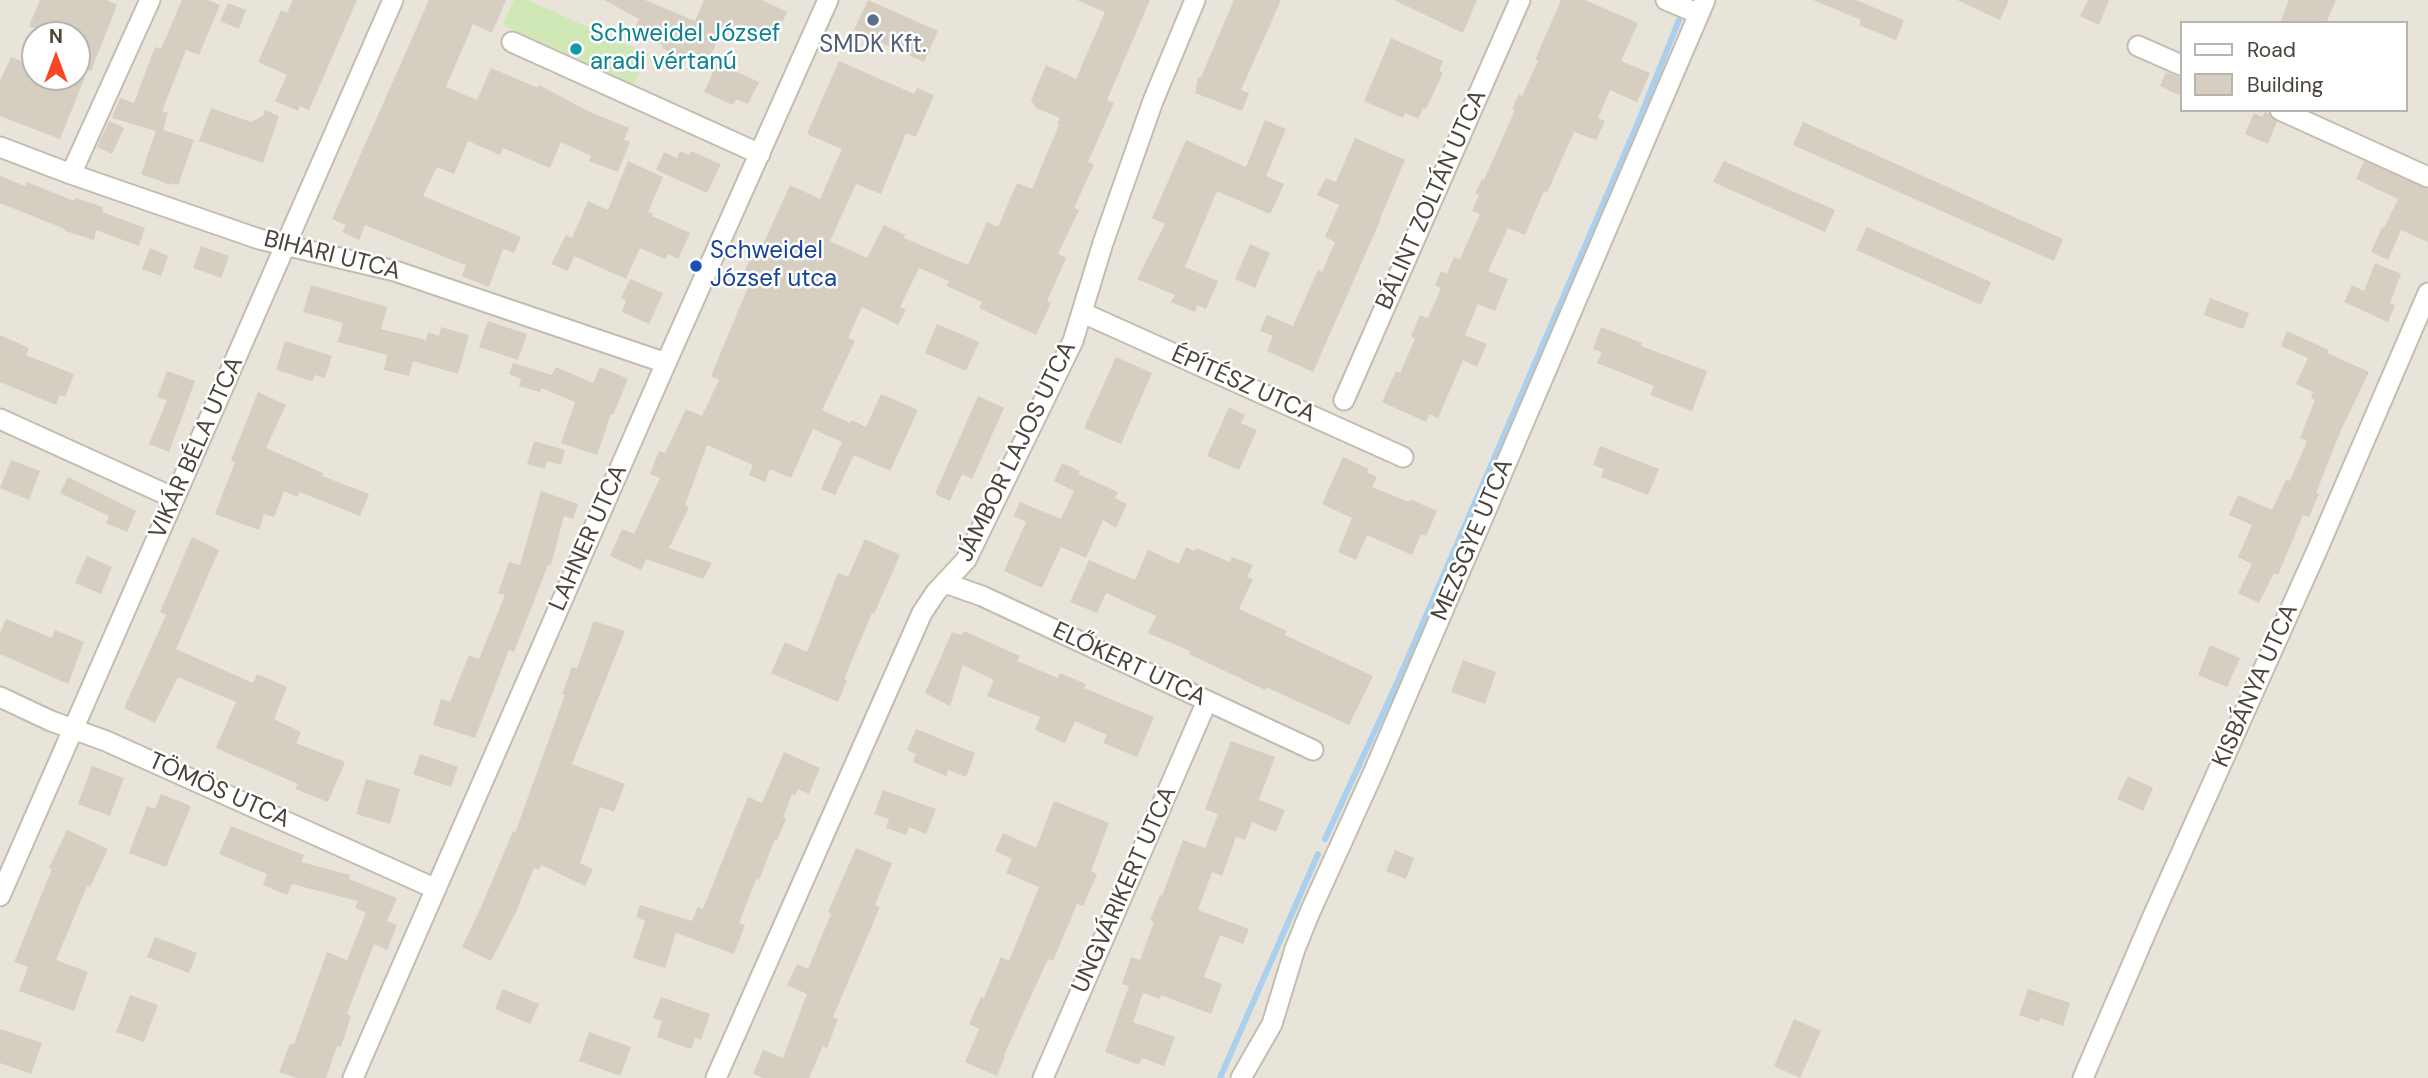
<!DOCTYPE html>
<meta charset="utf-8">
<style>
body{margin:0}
#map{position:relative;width:2428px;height:1078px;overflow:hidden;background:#f5f2ea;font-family:"DM Sans",sans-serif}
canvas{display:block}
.legend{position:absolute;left:2180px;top:21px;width:228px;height:91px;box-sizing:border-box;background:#fff;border:2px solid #b6b4af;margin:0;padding:9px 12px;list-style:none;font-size:21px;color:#494338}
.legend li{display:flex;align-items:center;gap:14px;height:35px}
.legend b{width:35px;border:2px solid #b6b4af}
.north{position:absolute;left:21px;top:21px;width:70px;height:70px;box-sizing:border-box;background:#fff;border:2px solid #b6b4af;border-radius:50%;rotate:0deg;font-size:19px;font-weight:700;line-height:28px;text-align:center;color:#494338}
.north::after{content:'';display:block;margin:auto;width:24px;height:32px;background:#f44722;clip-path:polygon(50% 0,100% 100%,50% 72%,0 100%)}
</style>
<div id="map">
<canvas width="2428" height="1078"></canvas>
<ul class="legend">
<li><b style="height:9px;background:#fff"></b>Road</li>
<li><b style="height:19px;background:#d6cec0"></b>Building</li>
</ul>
<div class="north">N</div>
</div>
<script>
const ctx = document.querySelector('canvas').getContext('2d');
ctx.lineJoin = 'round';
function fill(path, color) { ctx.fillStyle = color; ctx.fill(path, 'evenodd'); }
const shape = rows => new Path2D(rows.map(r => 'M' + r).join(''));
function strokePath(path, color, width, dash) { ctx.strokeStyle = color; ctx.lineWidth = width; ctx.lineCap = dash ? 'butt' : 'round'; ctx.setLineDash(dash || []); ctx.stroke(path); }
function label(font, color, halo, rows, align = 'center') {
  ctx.font = font + ' "DM Sans",sans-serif'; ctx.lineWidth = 5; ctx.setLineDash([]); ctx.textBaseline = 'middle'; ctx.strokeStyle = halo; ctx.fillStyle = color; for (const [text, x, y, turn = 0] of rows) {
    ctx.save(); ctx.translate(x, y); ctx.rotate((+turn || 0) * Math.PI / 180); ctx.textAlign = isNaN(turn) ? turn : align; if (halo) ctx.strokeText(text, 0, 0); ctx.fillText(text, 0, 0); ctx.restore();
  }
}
const residential = shape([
 [0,0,2428,0,2428,1078,0,1078],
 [2181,23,2405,23,2405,110,2181,110],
 [35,35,77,35,77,77,35,77]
]);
const green = shape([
 [514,0,528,0,648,54,634,84,503,25]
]);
const stream = shape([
 [1325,839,1397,683,1502,440,1637,125,1679,20],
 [1220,1078,1318,854]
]);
const building = shape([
 [40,0,107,0,117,5,91,71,77,65,77,35,50,35,29,26],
 [182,0,208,0,220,5,199,55,186,50,162,111,168,113,163,130,194,140,178,185,171,183,171,185,141,174,156,131,112,118,120,98,134,103,155,47,161,49],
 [293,0,357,0,309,110,300,106,298,111,275,101,287,75,258,62,281,10,287,13],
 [429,0,506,0,492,33,473,24,446,87,477,100,491,68,538,88,539,85,590,112,629,128,624,140,630,142,618,172,589,161,591,156,561,142,550,168,503,148,500,155,468,141,454,174,437,167,423,196,521,237,514,253,503,249,489,287,462,276,466,265,460,263,365,225,359,240,342,232,346,225,332,219],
 [604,0,645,0,695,21,704,0,762,0,787,12,773,42,762,37,760,40,725,24,705,68,662,48,663,45,633,32,639,19],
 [868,0,938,31,924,62,854,30],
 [1077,0,1150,0,1107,100,1114,103,1088,162,1094,164,1074,208,1079,210,1058,254,1066,258,1047,301,1051,303,1036,335,979,308,982,302,947,286,949,281,919,268,900,307,906,310,898,325,862,307,848,338,855,341,822,410,850,423,852,420,866,427,881,394,918,410,890,471,854,455,835,495,821,489,842,442,813,429,791,478,770,469,765,482,749,475,753,465,707,445,685,505,689,507,669,548,712,563,703,579,646,559,641,570,610,556,622,529,634,534,660,478,650,474,659,451,665,453,686,409,702,416,719,380,711,376,751,280,742,276,754,249,760,251,790,185,820,199,842,149,807,134,839,61,914,94,917,88,934,95,916,137,906,133,881,194,856,184,830,241,867,258,884,225,905,235,904,238,968,265,987,222,998,227,1017,183,1032,189,1059,125,1057,124,1060,118,1036,108,1031,100,1046,65,1076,79,1105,12],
 [1234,0,1281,0,1241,90,1249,93,1242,111,1195,93,1198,78,1201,77],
 [1394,0,1477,0,1463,33],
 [1561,0,1585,0,1638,23,1621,61,1650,73,1637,102,1610,90,1598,118,1605,121,1596,140,1574,132,1547,193,1544,191,1525,235,1508,228,1488,271,1508,279,1495,311,1478,304,1465,335,1487,344,1477,367,1463,360,1438,418,1429,414,1426,422,1382,402,1396,371,1400,373,1415,339,1411,336,1420,315,1428,318,1441,288,1435,285,1441,271,1447,274,1454,257,1460,259,1480,214,1472,211,1479,195,1475,194,1482,179,1484,180,1515,110,1512,109,1519,94,1522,96,1538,61,1535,60],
 [1813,0,1856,0,1904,20,1896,40,1859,25,1861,20],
 [1957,0,2009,0,2000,20],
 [2088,0,2109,0,2099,25,2080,16],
 [2289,0,2336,0,2326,23,2280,23],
 [228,3,246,10,239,29,220,21],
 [1391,38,1443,61,1439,71,1443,73,1426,109,1423,108,1418,119,1405,113,1403,118,1364,101],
 [11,57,33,66,28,77,85,77,60,139,0,116,0,81],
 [717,63,759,82,748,104,736,99,733,105,704,92],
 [2166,72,2181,78,2181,96,2160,86],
 [211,108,251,122,263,116,265,110,279,116,263,163,199,141],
 [2265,111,2277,122,2268,144,2245,134,2254,113,2262,117],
 [1265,120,1286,129,1266,176,1284,184,1275,204,1270,214,1217,191,1185,267,1218,281,1206,309,1197,305,1195,312,1171,302,1175,295,1137,279,1165,224,1152,218,1186,140,1246,167],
 [109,121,124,128,112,154,97,147],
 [1803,122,2063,239,2054,261,1793,145],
 [1355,138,1405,160,1379,221,1380,221,1313,372,1267,351,1273,336,1260,331,1267,315,1293,326,1318,270,1322,272,1335,242,1325,237,1339,205,1317,195,1326,178,1336,182],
 [680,151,689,155,691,151,721,164,707,193,656,170,664,152,677,158],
 [628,161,663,177,648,212,653,214,652,216,690,233,678,259,668,254,665,259,640,248,626,279,574,256,568,271,551,264,566,235,572,238,588,201,608,210],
 [1724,161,1835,210,1825,232,1713,182],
 [2364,161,2428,189,2428,242,2401,230,2388,260,2371,252,2382,227,2384,228,2398,199,2356,179],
 [0,176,25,186,27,182,74,201,75,198,103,207,102,212,145,228,139,246,96,230,94,240,65,231,65,229,0,203],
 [1867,227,1991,282,1981,305,1856,250],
 [1250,244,1270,253,1255,288,1235,279],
 [201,246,229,256,221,278,193,268],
 [150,248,168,256,161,276,142,269],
 [2375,263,2401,274,2390,303,2395,305,2388,322,2344,302,2352,285,2364,291],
 [630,279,663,293,649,324,622,312,626,301,621,298],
 [311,285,387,307,381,329,426,340,428,332,439,336,441,327,469,335,458,374,413,361,409,376,384,370,387,355,338,342,343,323,303,312],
 [2210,298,2249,313,2243,329,2204,315],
 [488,321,527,334,518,360,479,347],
 [937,324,979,342,966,371,925,353],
 [1601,327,1642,343,1641,346,1707,371,1692,411,1650,395,1654,386,1597,363,1602,352,1593,349],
 [2287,331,2329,350,2327,353,2369,372,2341,430,2316,493,2319,494,2309,517,2303,515,2278,575,2274,573,2259,603,2238,593,2252,564,2238,557,2252,525,2229,515,2238,495,2272,510,2286,480,2290,481,2307,441,2300,438,2315,400,2311,398,2313,392,2296,384,2308,358,2281,346],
 [0,335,29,348,26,355,74,374,65,397,60,395,56,405,0,382],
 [285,341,332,356,325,378,315,375,312,381,276,370],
 [1116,357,1152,373,1121,444,1084,428],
 [513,363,552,375,556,367,593,383,600,367,628,379,613,415,611,414,597,455,561,443,575,402,541,388,540,392,519,386,521,379,509,374],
 [167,371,195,381,169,452,149,444,167,400,157,397],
 [258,392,286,405,266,448,323,473,322,476,369,494,360,516,300,492,297,497,284,491,274,517,264,514,259,530,215,514,235,462,231,460],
 [978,396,1004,408,972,479,962,474,950,501,935,494],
 [1229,407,1245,415,1241,423,1257,430,1239,470,1207,456],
 [534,441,565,450,561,465,547,461,545,469,527,464],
 [1600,446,1659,469,1648,495,1601,477,1604,469,1593,465],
 [1343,457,1369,469,1367,472,1377,477,1372,487,1409,502,1410,499,1437,511,1426,536,1421,534,1412,555,1367,535,1356,560,1338,552,1352,518,1322,504],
 [11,460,40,471,29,500,0,488],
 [1062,463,1080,471,1078,474,1118,492,1115,498,1127,504,1116,528,1103,520,1086,558,1061,547,1042,588,1004,571,1026,522,1014,516,1020,502,1061,519,1074,491,1054,481],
 [68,477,136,511,127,532,106,523,109,516,60,493],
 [541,491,578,504,573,519,564,516,551,565,548,565,514,652,509,650,475,738,433,725,441,699,450,702,469,655,479,659,505,595,498,593,509,562,520,565],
 [192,537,219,550,176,649,253,683,257,674,287,687,274,719,301,732,296,743,345,762,328,802,295,789,298,784,216,748,236,702,178,677,155,723,124,708,166,615,160,612],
 [865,539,900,555,874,614,872,613,844,679,847,680,838,702,771,673,785,642,807,652,838,573,848,577],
 [1186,547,1194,551,1196,548,1230,562,1232,557,1253,565,1247,577,1253,579,1239,609,1287,631,1285,635,1373,676,1349,725,1266,687,1265,690,1189,654,1190,651,1148,633,1156,616,1106,593,1097,613,1070,602,1089,560,1135,580,1148,550,1179,564],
 [87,556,112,567,101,594,75,583],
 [6,619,52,638,55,630,84,642,68,684,0,654,0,633],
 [594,621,625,631,572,764,625,784,614,812,600,807,580,863,593,869,585,886,541,865,539,870,534,868,516,912,491,961,462,947,482,905,513,831,515,833,565,695,562,694,572,667,577,668],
 [964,631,1020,656,1017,661,1058,678,1060,673,1086,684,1084,688,1154,717,1137,757,1103,743,1107,735,1075,721,1065,743,1035,730,1040,717,987,696,994,680,963,665,950,706,925,693,952,632,962,635],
 [2210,645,2240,658,2227,687,2198,675],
 [1463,660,1496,672,1485,704,1451,692],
 [916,729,975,753,966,777,948,770,946,776,913,762,916,754,907,750],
 [1231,741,1275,757,1259,800,1285,810,1276,832,1252,822,1245,840,1236,837,1222,876,1212,872,1198,910,1249,929,1243,944,1220,935,1204,977,1222,984,1211,1014,1161,995,1160,999,1143,993,1133,1022,1175,1037,1164,1066,1142,1058,1139,1065,1105,1052,1129,986,1122,984,1131,957,1140,960,1154,922,1150,920,1160,895,1162,896,1183,840,1205,848,1218,814,1205,809],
 [784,752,820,768,809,794,798,789,795,796,792,794,783,818,786,819,777,840,775,839,759,880,756,879,739,923,745,925,734,954,676,933,665,968,633,958,645,921,636,917,640,905,692,921,698,907,703,909,748,797,762,803],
 [420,754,458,767,451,787,413,774],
 [92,766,124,778,110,816,78,804],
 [2128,776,2153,788,2143,811,2117,799],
 [366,779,400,789,390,824,356,814],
 [883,790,936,809,926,834,909,827,906,835,886,828,889,819,874,814],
 [161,794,191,806,166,867,129,853,147,806,155,809],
 [1054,801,1109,823,1091,871,1097,874,1083,906,1077,904,1053,961,1048,959,1004,1055,1005,1056,997,1076,965,1062,979,1029,969,1024,981,997,984,998,1001,957,1009,961,1039,887,1006,873,1012,859,995,851,1003,833,1036,848],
 [231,826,304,855,301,862,350,875,349,879,397,898,387,921,397,925,387,950,374,944,347,1014,351,1016,341,1047,337,1046,326,1078,297,1078,279,1072,290,1043,294,1044,327,952,347,960,366,913,355,908,358,901,292,884,287,895,263,885,267,874,219,854],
 [67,830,108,849,90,887,87,886,56,960,88,972,74,1011,19,991,28,967,14,962,52,869,49,868],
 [856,848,892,863,875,905,880,907,833,1017,838,1019,827,1048,823,1046,809,1078,764,1078,753,1074,763,1050,783,1058,807,994,787,985,797,964,808,969,831,914,828,912],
 [1395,850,1414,858,1406,879,1386,871],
 [155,937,197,953,189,973,147,957],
 [503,989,539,1004,530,1024,495,1009],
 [2028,989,2070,1003,2063,1026,2040,1018,2039,1022,2019,1015],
 [130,995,158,1005,144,1042,116,1032],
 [661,997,710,1014,701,1040,695,1038,691,1049,657,1037,662,1021,653,1018],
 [1794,1019,1821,1031,1800,1078,1774,1066],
 [0,1029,42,1043,31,1074,0,1063],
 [589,1032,631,1047,620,1076,579,1061]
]);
const street = shape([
 [1666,0,1699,14],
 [512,42,760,154],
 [2138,46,2181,65],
 [2280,110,2428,177],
 [0,147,71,174,259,239,395,271,666,363],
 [71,174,150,0],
 [1083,313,1403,457],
 [1344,400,1520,0],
 [0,419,174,498],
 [945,583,982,596,1313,750],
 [0,697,51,721,106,741,436,889],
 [0,896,393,0],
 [353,1078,666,363,828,0],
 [716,1078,922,613,936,592,966,560,1073,341,1103,243,1153,101,1195,0],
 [1043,1078,1207,701],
 [1241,1078,1272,1024,1295,949,1310,912,1375,769,1705,0],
 [2083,1078,2153,916,2318,548,2428,293]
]);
const markers = [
 [873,20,7,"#5c6f8a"],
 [576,49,7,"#0f9aa8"],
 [696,266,7,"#1a4fb4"]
];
const cultureNames = [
 ["Schweidel József",590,35],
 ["aradi vértanú",590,63]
];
const serviceNames = [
 ["SMDK Kft.",873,46]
];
const streetNames = [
 ["BÁLINT ZOLTÁN UTCA",1432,200,-66],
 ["BIHARI UTCA",332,256,14],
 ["ÉPÍTÉSZ UTCA",1243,385,24],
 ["VIKÁR BÉLA UTCA",197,448,-66],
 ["JÁMBOR LAJOS UTCA",1017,452,-64],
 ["LAHNER UTCA",589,538,-66],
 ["MEZSGYE UTCA",1473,540,-67],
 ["ELŐKERT UTCA",1129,665,25],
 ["KISBÁNYA UTCA",2256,686,-66],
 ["TÖMÖS UTCA",219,791,24],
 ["UNGVÁRIKERT UTCA",1125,890,-66]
];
const transitNames = [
 ["Schweidel",710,252],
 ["József utca",710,280]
];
fill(residential, '#e9e4d9');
fill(green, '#cfe8b5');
strokePath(stream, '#a9d1ef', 6);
fill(building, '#d6cec0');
strokePath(street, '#c3bdb0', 23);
strokePath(street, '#fff', 19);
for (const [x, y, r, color] of markers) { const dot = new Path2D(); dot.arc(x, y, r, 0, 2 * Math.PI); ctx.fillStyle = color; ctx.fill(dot); strokePath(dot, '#fff', 2.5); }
label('24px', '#0d838f', '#fff', cultureNames, 'left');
label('24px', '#4e5e75', '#fff', serviceNames);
label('24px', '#494338', '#fff', streetNames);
label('24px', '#164399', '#fff', transitNames, 'left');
</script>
